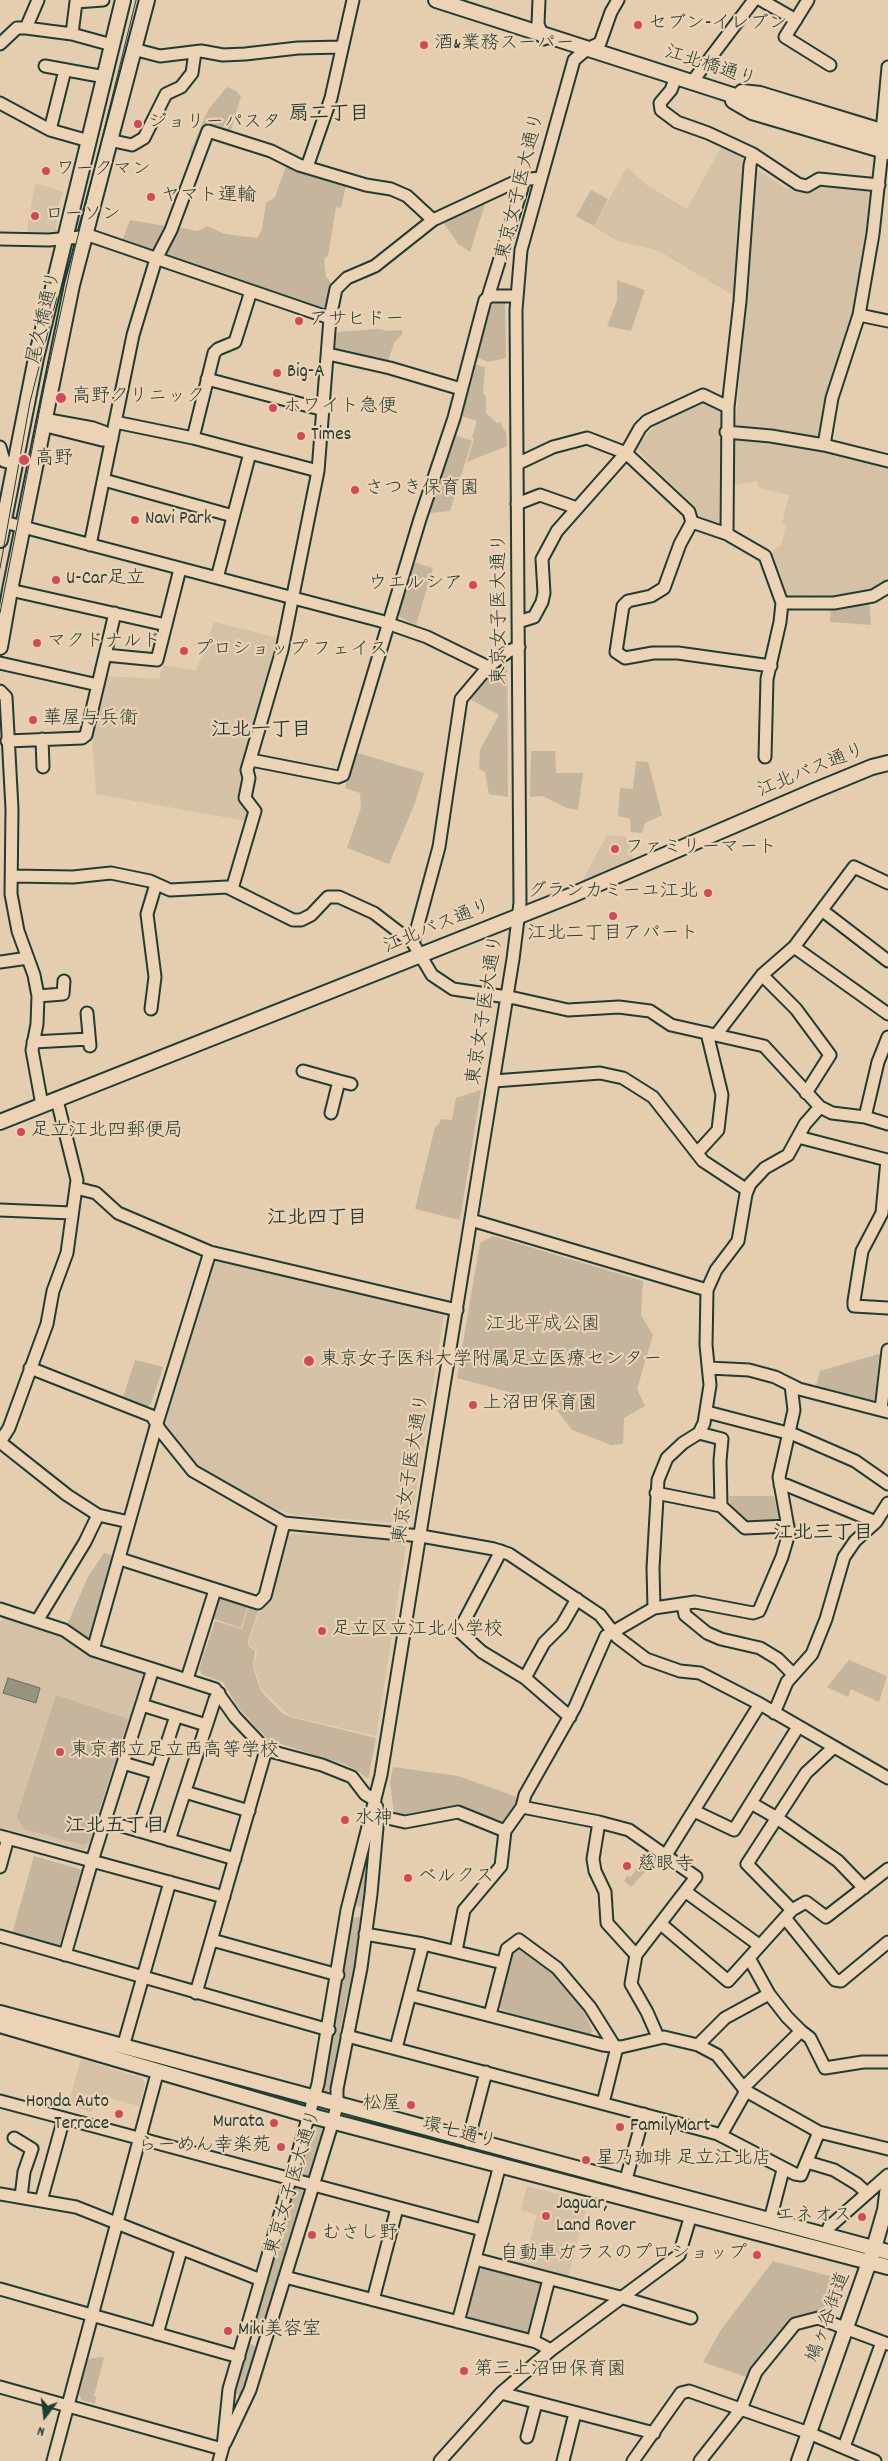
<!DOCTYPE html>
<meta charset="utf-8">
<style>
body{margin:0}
#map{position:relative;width:888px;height:2461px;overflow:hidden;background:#e5cdb0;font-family:Dekko,sans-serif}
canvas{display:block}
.north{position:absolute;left:20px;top:2391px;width:50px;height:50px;-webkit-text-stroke:4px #edd3b5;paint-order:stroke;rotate:195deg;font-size:14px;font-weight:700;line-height:20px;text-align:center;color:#1f3d34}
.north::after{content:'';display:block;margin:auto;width:18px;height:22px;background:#1f3d34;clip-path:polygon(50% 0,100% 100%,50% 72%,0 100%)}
</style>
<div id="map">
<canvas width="888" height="2461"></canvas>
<div class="north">N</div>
</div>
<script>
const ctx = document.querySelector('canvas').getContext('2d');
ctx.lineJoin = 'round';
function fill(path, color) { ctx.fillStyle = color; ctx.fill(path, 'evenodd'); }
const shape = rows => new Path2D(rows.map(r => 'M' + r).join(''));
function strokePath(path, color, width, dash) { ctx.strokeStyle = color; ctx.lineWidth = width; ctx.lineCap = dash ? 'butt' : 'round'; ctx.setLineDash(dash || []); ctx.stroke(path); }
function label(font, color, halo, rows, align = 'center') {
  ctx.font = font + ' Dekko,"Klee One",sans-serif'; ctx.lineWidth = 4.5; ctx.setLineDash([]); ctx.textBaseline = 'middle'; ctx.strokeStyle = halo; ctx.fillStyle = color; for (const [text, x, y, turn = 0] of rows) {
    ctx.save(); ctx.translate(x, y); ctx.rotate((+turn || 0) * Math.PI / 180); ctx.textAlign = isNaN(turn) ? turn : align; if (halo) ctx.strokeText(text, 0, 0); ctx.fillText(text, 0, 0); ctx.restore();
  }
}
const built = shape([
 [723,144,747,156,747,163,786,188,811,192,822,185,873,191,857,309,820,447,888,465,888,581,866,593,829,599,818,595,784,596,772,554,773,550,781,545,786,525,782,524,789,495,759,488,757,481,733,485,723,525,721,527,701,521,698,510,635,448,659,421,698,402,705,402,736,419,746,303,657,250,618,241,594,227,627,167,648,186,687,209],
 [35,183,63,192,57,209,56,235,26,236],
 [214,622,279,638,242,766,249,811,246,821,96,794,92,736,105,676,159,679,163,665,196,671],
 [607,835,626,837,635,863,579,887],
 [213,1260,441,1311,444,1314,412,1518,406,1524,295,1515,275,1509,199,1468,165,1427,167,1407],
 [290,1534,407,1540,376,1736,290,1716,262,1690,254,1667,257,1650,250,1646,249,1641,260,1609,270,1598,286,1537],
 [5,1617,61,1635,91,1657,143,1673,145,1677,90,1846,84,1850,0,1827,0,1622],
 [81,2059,142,2078,145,2084,139,2106,99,2095,92,2112,68,2105],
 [527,2186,588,2202,568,2277,516,2263,519,2250,527,2251,537,2215,521,2210]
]);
const green = shape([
 [227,87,236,91,241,96,230,134,205,126,193,157,190,152,208,110],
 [286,166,346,185,341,208,336,207,328,256,324,259,326,277,333,285,325,307,321,310,167,257,166,252,177,227,198,231,207,226,225,234,257,238,262,230,266,203,275,197],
 [591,190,608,199,594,226,576,216],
 [485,204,470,252,458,244,443,222],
 [130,220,166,226,155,250,152,251,122,241],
 [617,280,645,290,631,331,607,326,617,301],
 [494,301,505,301,506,358,488,362,476,357,491,304],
 [378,329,388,331,401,330,403,333,394,343,388,362,339,351,335,347,337,332],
 [473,364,485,367,483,393,486,397,486,413,497,423,500,422,506,433,507,446,467,462,474,439,472,438,477,421,459,415],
 [453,434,472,441,450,511,431,513,429,509],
 [413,562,433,568,416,625,400,617,398,612],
 [869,600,871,625,830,622,831,608],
 [507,660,508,797,489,794,485,772,479,769,480,750,499,715,470,699,492,673],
 [531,751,555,751,556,773,583,773,578,810,567,808,543,796,530,797],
 [355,752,424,773,415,803,389,864,347,848,361,808,360,793,345,788],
 [636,761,648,762,662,815,645,823,642,833,631,832,630,819,618,816,620,788,633,789],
 [481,1090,460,1220,415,1209,435,1127,439,1124,441,1119,452,1120,456,1098],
 [493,1236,643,1281,641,1315,653,1335,637,1389,645,1406,624,1418,623,1444,611,1445,572,1430,552,1404,457,1378,480,1243],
 [882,1353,877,1398,872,1401,816,1386,820,1371],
 [135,1360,163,1367,151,1404,147,1407,123,1397],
 [729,1496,774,1496,778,1517,776,1520,748,1521,731,1506],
 [104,1553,117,1557,93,1639,88,1641,67,1625,88,1577],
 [221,1596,248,1604,241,1628,212,1618,218,1599],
 [249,1604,259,1608,248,1641,249,1647,255,1650,253,1667,261,1691,282,1713,290,1717,376,1738,368,1779,358,1771,344,1764,268,1740,237,1706,223,1682,203,1675,199,1669,215,1621,242,1629],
 [849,1660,887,1676,879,1702,851,1689,848,1697,827,1687],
 [56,1695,128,1719,89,1842,83,1845,24,1829,17,1817],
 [393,1767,458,1776,517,1797,515,1807,504,1822,458,1807,407,1815,394,1814,390,1782],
 [372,1828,365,1903,360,1907,355,1905,354,1898],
 [649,1847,661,1855,631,1887,624,1881,627,1876,631,1877],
 [34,1856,83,1870,59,1947,12,1934],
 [358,1917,362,1919,357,1963,346,1999,331,2083,327,2095,322,2092,352,1919],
 [518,1949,552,1973,562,1986,579,2003,593,2031,590,2035,502,2010,500,2007,514,1951],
 [316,2127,322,2127,320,2144,309,2175,302,2178,298,2174,300,2169],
 [297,2187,302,2189,304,2196,264,2329,257,2335,252,2332,252,2320,290,2190],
 [773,2261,844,2280,832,2318,793,2319,749,2378,703,2362,721,2330],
 [483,2268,542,2282,544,2286,533,2330,527,2334,471,2319,468,2314,479,2271],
 [248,2344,252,2344,256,2348,240,2396,236,2393,236,2389,244,2348],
 [101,2357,104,2358,94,2396,96,2397,95,2404,82,2400,79,2394,88,2359]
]);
const water = shape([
 [8,1678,40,1688,36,1703,3,1693,8,1678]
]);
const minor = shape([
 [539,0,538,24,544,39],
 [761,0,796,20],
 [808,0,785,37,830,65],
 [26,28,38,0],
 [72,34,76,2,103,0],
 [0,44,17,28,26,28,72,34,112,45],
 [133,49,160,56,201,51,223,55,245,54,298,48,342,47],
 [45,66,105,77],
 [676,77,671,90,660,103,661,110,677,122,708,133,753,154,798,184,807,186,819,179,879,185],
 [692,82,754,0],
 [0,103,50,130,89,141],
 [50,130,65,70],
 [882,132,888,67],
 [109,140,132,145,144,138,166,94,181,87,192,73,195,52],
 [307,167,331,98,353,0],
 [0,239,49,240,91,236,330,318,318,471,282,650,247,770,249,778,245,798,255,811,232,889],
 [488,297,522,188,519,180],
 [859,315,873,234,882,151],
 [330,318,336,289,347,278,375,266,433,220,519,180,541,178],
 [328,354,390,368,461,389],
 [207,379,324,410],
 [43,422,49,420,93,428,104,432,112,439],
 [115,422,193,438,318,471],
 [50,427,102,440,112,439],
 [726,432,771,436,824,445,888,461],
 [193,438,214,353,218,349,235,342,251,291],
 [824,445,832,398,859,315,888,321],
 [0,447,4,461,14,464],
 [517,464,553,447,587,438,626,453,689,512,692,522,727,534,765,556,782,603,834,603,873,596,888,587],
 [104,480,233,516],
 [517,504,540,495,577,508],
 [4,522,381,621,427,637,488,667,509,651,519,647],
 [692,522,680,544,664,588,651,596,628,601,623,606,616,652,625,658,653,653,678,653,771,666],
 [727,534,728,407,740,301,750,165,753,154],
 [90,545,133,335,156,259,171,230,208,131,271,151,299,165,366,185,391,189,407,196,433,220],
 [217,578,250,453],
 [10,590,166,625],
 [518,622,534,617,542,602,544,593,542,559,557,531,626,453,640,428,647,421,703,395,728,407],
 [105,655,157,660,180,569],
 [0,663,98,685],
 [0,691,6,697,12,809,11,894,18,931,34,975,38,996,37,1024,32,1050,42,1105],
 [42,739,43,767],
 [7,741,82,738,86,735,115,613],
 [765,757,767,679,780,622,782,603],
 [251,760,338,777,343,775,420,519,454,418,485,300,490,296,517,296],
 [12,876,73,877,111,873,150,881,170,890,227,887,293,920,301,920,311,915,328,897,339,897,374,913,413,943,432,975,453,989,514,998,568,1010,619,1007,650,1011,671,1025,764,1046,820,1107],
 [823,911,888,961],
 [413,943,439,847,461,699,488,667],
 [794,947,888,1014],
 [0,962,28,958],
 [762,975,796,1009,830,1055,806,1093],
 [38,996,63,994,64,981],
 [151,1009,155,977,147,914,156,884],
 [87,1013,90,1046],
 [716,1035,762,975,794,947,854,867,888,883],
 [33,1042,89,1039],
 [303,1071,339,1081,331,1113],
 [339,1081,351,1084],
 [494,1081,600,1073,623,1078,653,1097,703,1161,747,1190],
 [865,1117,878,1062,888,1037],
 [798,1137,887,1160,882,1213,862,1251,854,1301,854,1306,888,1308],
 [697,1153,718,1130,722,1095,707,1033],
 [76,1188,96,1193,118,1213,210,1252,457,1310],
 [0,1210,72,1213],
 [471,1220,707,1290],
 [30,1368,152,1416,160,1430,193,1471,284,1523,421,1536,494,1549,509,1554,600,1615,617,1637,646,1659,680,1671,700,1673,760,1704,888,1778],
 [709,1368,749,1370,775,1377,799,1389,888,1412],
 [881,1410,888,1350],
 [707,1412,795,1435,855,1461,888,1484],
 [699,1433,722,1439,720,1461,721,1506,745,1528,788,1526],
 [0,1442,9,1428,47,1324,53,1291,67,1253,77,1180,57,1100],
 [0,1442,67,1495,98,1515,129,1522],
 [780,1485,786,1485,876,1522],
 [656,1493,721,1506],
 [501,1551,459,1631,482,1652,525,1678,570,1717],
 [120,1559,258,1603,265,1596,284,1523],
 [683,1604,685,1615,707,1633,721,1639,760,1648,778,1659,793,1674],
 [654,1608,695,1602,753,1613,759,1611,782,1557,789,1533,779,1477,794,1410,791,1385],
 [0,1609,64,1630,93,1650,215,1689,235,1717,266,1750,322,1765,352,1777,365,1794,375,1800],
 [37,1621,85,1542,98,1515],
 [93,1650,157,1423,210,1252],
 [525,1678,544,1643,562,1625,577,1599],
 [187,1679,215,1590],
 [142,1705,206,1725],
 [774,1713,787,1682,812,1654,826,1619,844,1557,855,1541,876,1522,888,1503],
 [123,1763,157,1773],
 [185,1792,249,1811],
 [751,1803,777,1818,838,1861,864,1888],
 [522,1807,599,1822,629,1830,696,1877,636,1955,631,1984,647,2012,658,2037],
 [694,1811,734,1830,798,1727],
 [378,1816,405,1822,458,1812,505,1831],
 [105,1821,235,1859],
 [599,1822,593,1859,595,1871,605,1892,607,1923,636,1955],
 [138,1831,176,1716],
 [0,1836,224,1897],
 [169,1840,215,1699,219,1693],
 [666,1855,760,1704],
 [0,1867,8,1838],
 [686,1892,759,1945],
 [792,1910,747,1864,806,1773,834,1747],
 [785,1918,835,1980,841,1981,888,1942],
 [661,1924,728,1981,792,1910,806,1902,826,1917,888,1869],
 [365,1934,423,1944,503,1963],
 [0,1936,329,2030],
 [212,1940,338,1975],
 [456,1951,464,1910,501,1866,505,1831,522,1807,525,1795,575,1707,606,1636,654,1608,653,1568,658,1480,667,1458,683,1443,699,1433,704,1423,710,1385,706,1345,707,1290,716,1270,738,1241,746,1194,750,1184,765,1168,788,1155,805,1124,820,1107,832,1113,865,1117,888,1124],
 [65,1955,92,1861,153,1669],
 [196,1993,266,1750],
 [410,1995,603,2045,621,2047,664,2037,698,2045,717,2055,746,2091,819,2132,888,2149],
 [490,2015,507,1949,519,1940,557,1968,590,2007,615,2047,616,2051,603,2103],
 [801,2031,810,2038,825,2068,863,2062,888,2062],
 [347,2036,718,2134,795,2174,801,2175,819,2132],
 [698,2045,725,2018,769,1994],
 [123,2047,170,1882],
 [396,2048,423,1944],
 [743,2088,801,2031,787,2017,769,1994,749,1958],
 [0,2101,482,2230],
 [721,2135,746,2091],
 [14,2138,32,2149,24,2172,21,2197],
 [468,2141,486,2072],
 [807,2162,834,2170,857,2184,867,2193],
 [625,2183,644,2114],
 [0,2194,76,2207,261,2280],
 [41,2201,64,2118],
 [770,2220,783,2170],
 [826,2235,829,2227,888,2175],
 [475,2259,620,2297,691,2318],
 [285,2277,536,2342,551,2350],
 [0,2289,239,2357],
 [373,2300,397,2208],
 [458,2322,500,2165],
 [157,2334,181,2250],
 [533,2341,549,2279],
 [0,2387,222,2449],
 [501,2393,654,2433],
 [527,2437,536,2403],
 [225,2443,250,2390,333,2121,337,2105,337,2089,361,1968,371,1894,378,1816,377,1807],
 [844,2447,882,2342],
 [53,2461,158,2070],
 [219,2461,223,2447,229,2389,318,2084,347,1910,381,1775,513,959,520,903,516,310,521,250,574,60,587,49,600,43,611,12,618,0],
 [440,2461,501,2393,551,2350,679,2255,691,2215],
 [563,2461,575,2413],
 [633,2461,681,2393,689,2391,809,2433,875,2461],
 [700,2461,741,2409,756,2372,795,2324,818,2318,888,2344]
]);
const major = shape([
 [436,0,866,138,888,143],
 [742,92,760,94,888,133],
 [733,101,752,112,888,152],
 [0,540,36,358,123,0],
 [0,647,10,590,72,285,147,0],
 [0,1122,572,895,816,790,872,767,888,763],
 [0,2013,888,2252],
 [0,2025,308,2115,888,2267],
 [799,2461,874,2248,885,2210,888,2186]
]);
const tram = shape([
 [0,568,30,402,57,297],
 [0,613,44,388,73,256,136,0]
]);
const markers = [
 [638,25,5,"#d1495b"],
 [424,45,5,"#d1495b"],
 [138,124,5,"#d1495b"],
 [46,171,5,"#d1495b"],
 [151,197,5,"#d1495b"],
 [35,216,5,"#d1495b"],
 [299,321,5,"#d1495b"],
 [277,373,5,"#d1495b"],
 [61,398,6,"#d1495b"],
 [273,408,5,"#d1495b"],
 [301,436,5,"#d1495b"],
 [24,460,6,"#d1495b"],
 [355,490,5,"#d1495b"],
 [135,520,5,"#d1495b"],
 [56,580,5,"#d1495b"],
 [473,585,5,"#d1495b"],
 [37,643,5,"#d1495b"],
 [184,651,5,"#d1495b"],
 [33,720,5,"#d1495b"],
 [615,849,5,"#d1495b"],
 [708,893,5,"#d1495b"],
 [613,916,5,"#d1495b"],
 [21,1132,5,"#d1495b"],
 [309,1361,6,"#d1495b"],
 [473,1405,5,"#d1495b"],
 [322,1631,5,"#d1495b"],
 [60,1752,5,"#d1495b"],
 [345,1820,5,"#d1495b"],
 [627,1866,5,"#d1495b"],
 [408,1878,5,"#d1495b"],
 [411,2105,5,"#d1495b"],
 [119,2114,5,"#d1495b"],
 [274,2123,5,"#d1495b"],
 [620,2127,5,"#d1495b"],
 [281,2147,5,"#d1495b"],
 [586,2160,5,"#d1495b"],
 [546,2216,5,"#d1495b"],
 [862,2217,5,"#d1495b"],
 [312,2235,5,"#d1495b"],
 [757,2255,5,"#d1495b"],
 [228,2331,5,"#d1495b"],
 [464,2371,5,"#d1495b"]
];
const poiNames = [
 ["セブン-イレブン",648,25],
 ["酒&業務スーパー",434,45],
 ["ジョリーパスタ",148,124],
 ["ワークマン",56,171],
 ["ヤマト運輸",161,197],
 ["ローソン",45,216],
 ["アサヒドー",309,321],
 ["Big-A",287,373],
 ["高野クリニック",72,398],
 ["ホワイト急便",283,408],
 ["Times",311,436],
 ["高野",35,460],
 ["さつき保育園",365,490],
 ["Navi Park",145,520],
 ["U-Car足立",66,580],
 ["ウエルシア",463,585,"right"],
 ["マクドナルド",47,643],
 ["プロショップ フェイス",194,651],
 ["華屋与兵衛",43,720],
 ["ファミリーマート",625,849],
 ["グランカミーユ江北",698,893,"right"],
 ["江北二丁目アパート",613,935,"center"],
 ["足立江北四郵便局",31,1132],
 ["東京女子医科大学附属足立医療センター",320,1361],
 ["上沼田保育園",483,1405],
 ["足立区立江北小学校",332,1631],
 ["東京都立足立西高等学校",70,1752],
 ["水神",355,1820],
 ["慈眼寺",637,1866],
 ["ベルクス",418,1878],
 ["Honda Auto",109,2103,"right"],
 ["Terrace",109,2125,"right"],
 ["松屋",401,2105,"right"],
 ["Murata",264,2123,"right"],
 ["FamilyMart",630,2127],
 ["らーめん幸楽苑",271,2147,"right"],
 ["星乃珈琲 足立江北店",596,2160],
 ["Jaguar,",556,2205],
 ["Land Rover",556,2227],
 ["エネオス",852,2217,"right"],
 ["むさし野",322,2235],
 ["自動車ガラスのプロショップ",747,2255,"right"],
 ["Miki美容室",238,2331],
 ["第三上沼田保育園",474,2371]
];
const streetNames = [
 ["江北橋通り",710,68,18],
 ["東京女子医大通り",522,187,-76],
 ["尾久橋通り",46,318,-77],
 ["東京女子医大通り",501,609,-90],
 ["江北バス通り",812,772,-22],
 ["江北バス通り",438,928,-22],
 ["東京女子医大通り",487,1010,-81],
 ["東京女子医大通り",413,1469,-81],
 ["環七通り",459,2135,15],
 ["東京女子医大通り",295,2183,-73],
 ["鳩ヶ谷街道",830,2318,-70]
];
const parkNames = [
 ["江北平成公園",543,1326]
];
const neighbourhoodNames = [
 ["扇二丁目",329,116],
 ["江北一丁目",261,732],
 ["江北四丁目",317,1220],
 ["江北三丁目",823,1535],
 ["江北五丁目",115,1828]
];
fill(built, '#d4c1a6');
fill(green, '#c4b59c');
fill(water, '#96937e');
strokePath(water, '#667160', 1);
strokePath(minor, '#1f3d34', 15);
strokePath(major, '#1f3d34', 18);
strokePath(minor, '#edd3b5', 11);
strokePath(major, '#edd3b5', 14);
strokePath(tram, '#1f3d34', 1);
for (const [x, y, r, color] of markers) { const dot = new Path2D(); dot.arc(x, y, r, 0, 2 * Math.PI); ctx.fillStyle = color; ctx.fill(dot); strokePath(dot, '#edd3b5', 2); }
label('19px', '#1f3d34', '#edd3b5', poiNames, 'left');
label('19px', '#1f3d34', '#edd3b5', streetNames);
label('19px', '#30493e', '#edd3b5', parkNames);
label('bold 20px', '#1f3d34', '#edd3b5', neighbourhoodNames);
</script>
